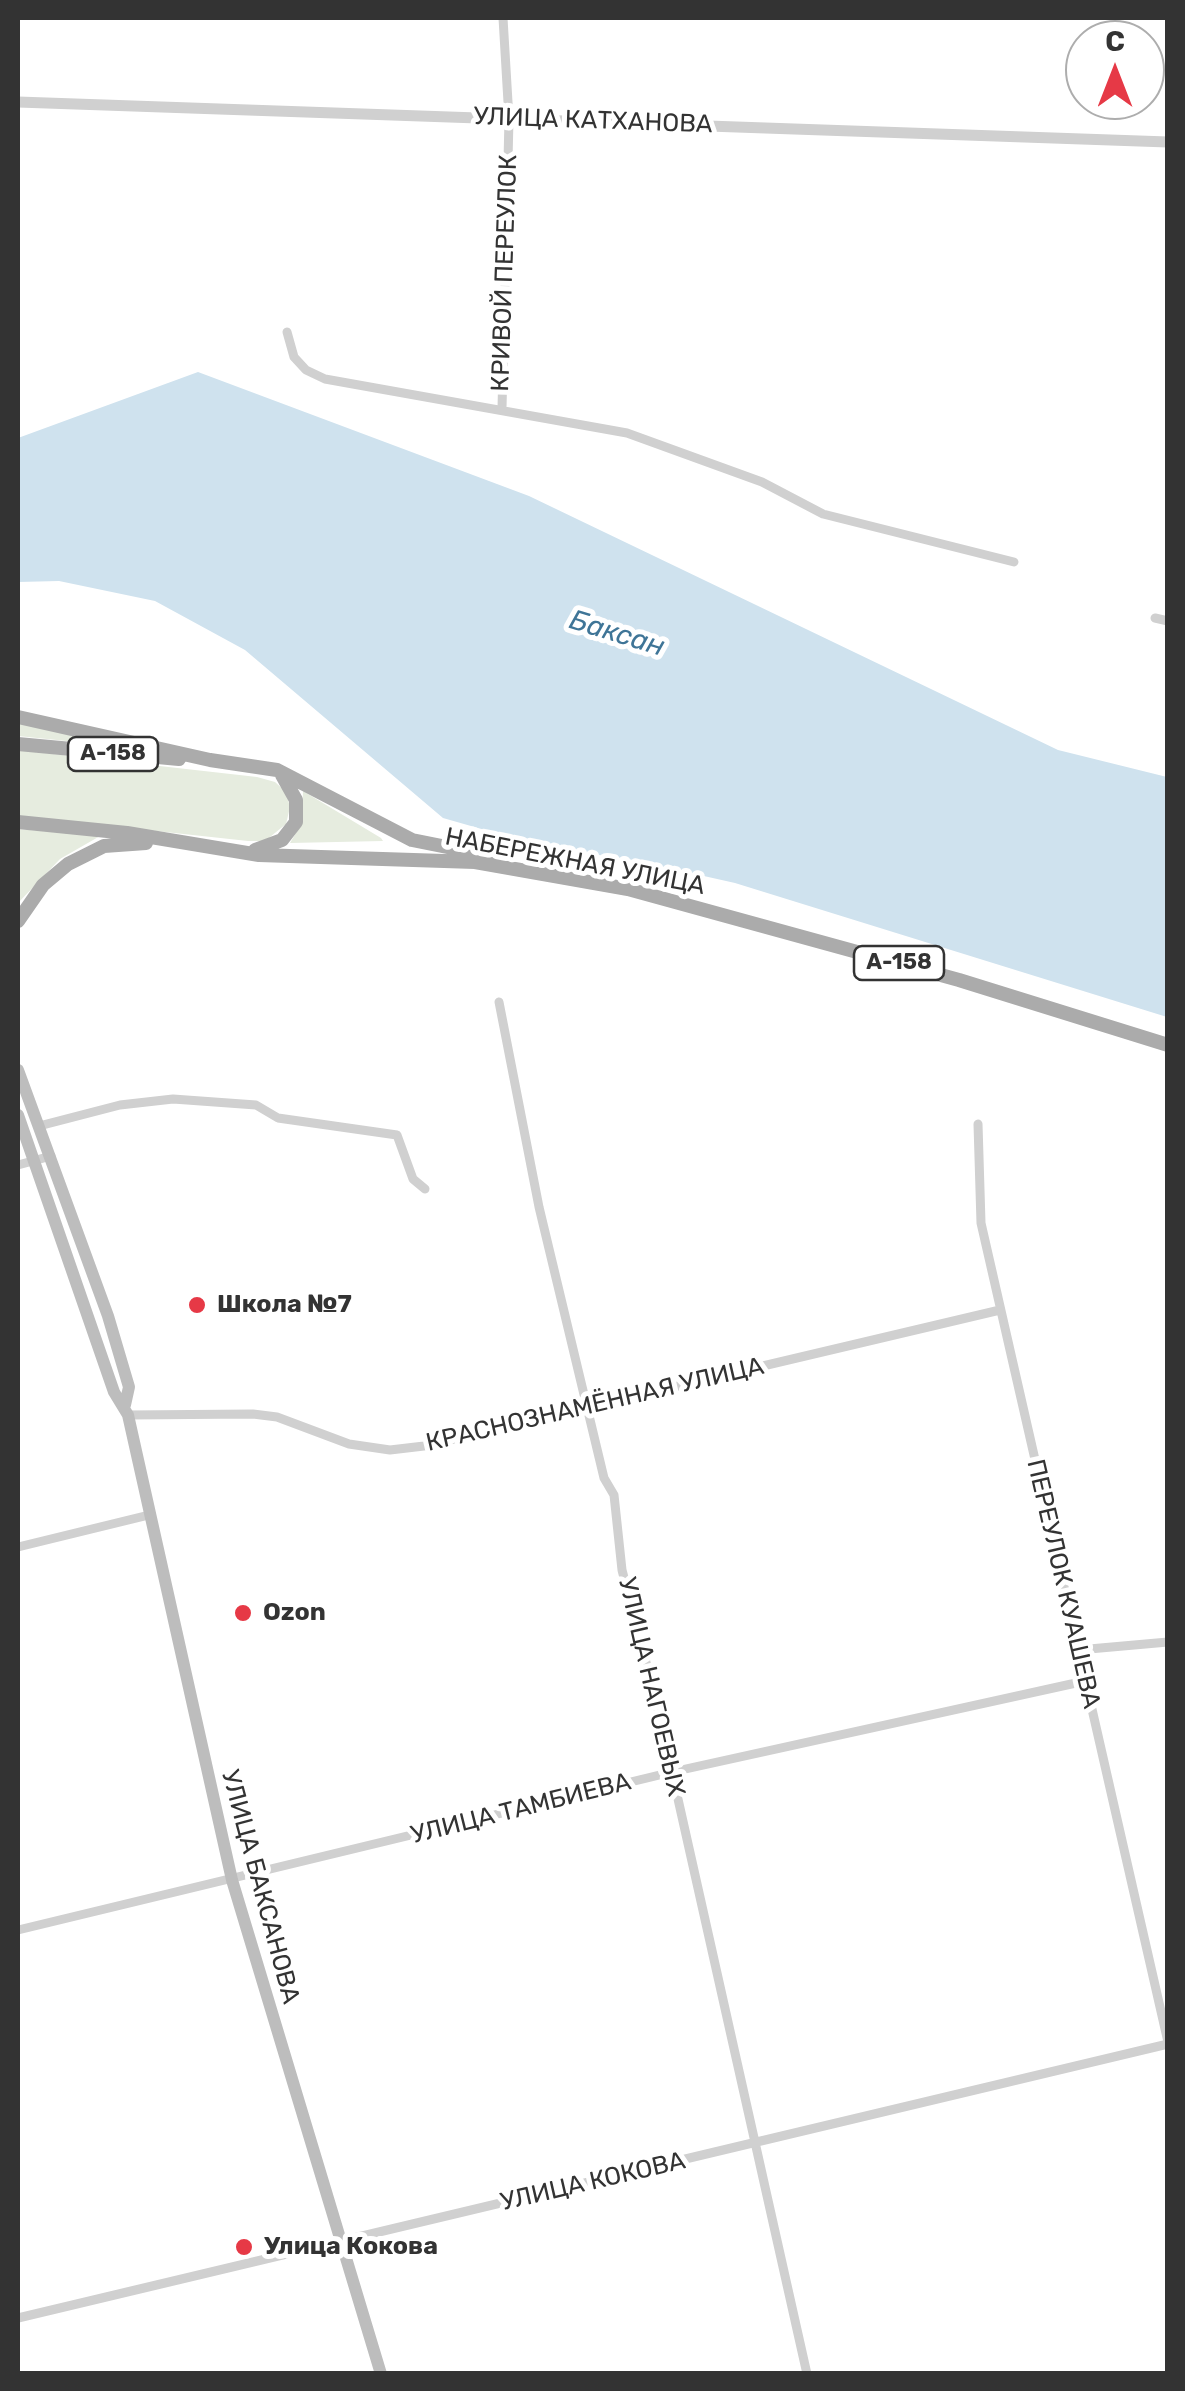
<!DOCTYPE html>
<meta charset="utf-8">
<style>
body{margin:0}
#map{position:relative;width:1185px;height:2391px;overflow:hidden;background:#fff;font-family:Rubik,sans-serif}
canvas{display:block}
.frame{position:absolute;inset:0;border:20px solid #333;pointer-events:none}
.north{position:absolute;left:1065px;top:20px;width:100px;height:100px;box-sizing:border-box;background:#fff;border:2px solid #adadad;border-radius:50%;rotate:0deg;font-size:28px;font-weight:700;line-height:40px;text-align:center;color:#333}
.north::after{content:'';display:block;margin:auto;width:35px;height:45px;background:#e63946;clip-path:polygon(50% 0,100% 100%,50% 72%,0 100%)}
</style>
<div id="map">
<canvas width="1185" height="2391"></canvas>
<div class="frame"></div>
<div class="north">С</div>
</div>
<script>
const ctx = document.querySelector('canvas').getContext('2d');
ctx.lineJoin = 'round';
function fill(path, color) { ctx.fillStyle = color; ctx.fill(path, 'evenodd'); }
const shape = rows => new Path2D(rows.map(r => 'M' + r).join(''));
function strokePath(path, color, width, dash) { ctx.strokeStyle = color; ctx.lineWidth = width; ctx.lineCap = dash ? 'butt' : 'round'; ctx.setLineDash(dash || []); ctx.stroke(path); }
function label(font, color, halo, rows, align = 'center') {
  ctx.font = font + ' Rubik,sans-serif'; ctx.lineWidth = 10; ctx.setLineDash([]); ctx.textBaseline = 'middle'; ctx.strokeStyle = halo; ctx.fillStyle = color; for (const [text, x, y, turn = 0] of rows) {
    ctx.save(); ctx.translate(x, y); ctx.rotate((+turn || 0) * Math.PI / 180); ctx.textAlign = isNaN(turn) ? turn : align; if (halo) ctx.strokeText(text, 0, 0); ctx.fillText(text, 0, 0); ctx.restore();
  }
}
const green = shape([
 [18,721,125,747,18,736],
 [18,750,257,777,275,782,286,792,290,807,286,824,265,841,248,841,18,816],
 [303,791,381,838,383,841,290,843,302,823],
 [18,829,100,836,60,859,18,903]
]);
const water = shape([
 [198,372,529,496,1058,750,1167,777,1167,1017,735,883,628,859,548,848,443,818,245,650,155,601,59,581,18,582,18,438]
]);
const minor = shape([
 [287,332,294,357,306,370,325,379,627,433,762,482,823,514,1014,562],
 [502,408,509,119,503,18],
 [1155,618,1168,621],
 [499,1002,539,1207,604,1478,614,1495,622,1570,656,1701,807,2374],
 [978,1124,981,1223,1168,2042],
 [39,1126,120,1105,173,1099,256,1105,278,1118,397,1135,413,1179,425,1189],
 [18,1165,51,1156],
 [128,1415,253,1414,277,1417,349,1444,390,1450,424,1446,1000,1310],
 [18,1547,149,1515],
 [1078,1650,1168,1642],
 [18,1930,672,1772,1085,1681],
 [18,2318,1168,2044]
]);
const tertiary = shape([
 [18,102,1168,142]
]);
const secondary = shape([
 [18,1070,108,1316,129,1387,125,1405],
 [18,1115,114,1392,128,1415,232,1880,381,2374]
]);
const primary = shape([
 [18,717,210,760,277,770,412,840,492,856],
 [18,744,179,759],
 [18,822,127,833,259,855,475,862,628,889,959,980,1168,1045],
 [255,850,282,840,296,822,296,800,282,775],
 [18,921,43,885,68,864,104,846,146,843]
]);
const markers = [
 [197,1305,10,"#e63946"],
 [243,1613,10,"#e63946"],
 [244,2247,10,"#e63946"]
];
const shields = [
 [113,754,90],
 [899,963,90]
];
const shieldNames = [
 ["А-158",113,754],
 ["А-158",899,963]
];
const streetNames = [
 ["УЛИЦА КАТХАНОВА",593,121,2],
 ["КРИВОЙ ПЕРЕУЛОК",505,273,-88],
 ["НАБЕРЕЖНАЯ УЛИЦА",575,862,11],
 ["КРАСНОЗНАМЁННАЯ УЛИЦА",595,1405,-13],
 ["ПЕРЕУЛОК КУАШЕВА",1063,1584,77],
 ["УЛИЦА НАГОЕВЫХ",651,1687,77],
 ["УЛИЦА ТАМБИЕВА",521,1809,-14],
 ["УЛИЦА БАКСАНОВА",260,1887,75],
 ["УЛИЦА КОКОВА",593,2182,-13]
];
const poiNames = [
 ["Школа №7",217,1305],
 ["Ozon",263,1613],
 ["Улица Кокова",264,2247]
];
const waterNames = [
 ["Баксан",617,634,17]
];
fill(green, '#e6ecdf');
fill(water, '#cfe2ee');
strokePath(minor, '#d0d0d0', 9);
strokePath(tertiary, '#d0d0d0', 11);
strokePath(secondary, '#bdbdbd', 12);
strokePath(primary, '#ababab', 14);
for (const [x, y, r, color] of markers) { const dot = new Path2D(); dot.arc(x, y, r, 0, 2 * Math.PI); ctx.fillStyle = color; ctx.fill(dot); strokePath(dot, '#fff', 4); }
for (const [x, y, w] of shields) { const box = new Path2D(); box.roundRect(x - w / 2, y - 17, w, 34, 8); ctx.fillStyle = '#fff'; ctx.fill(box); strokePath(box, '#333', 2.5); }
label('bold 22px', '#333', null, shieldNames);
label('25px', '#333', '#fff', streetNames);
label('bold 25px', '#333', '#fff', poiNames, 'left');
label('italic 28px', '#3f7597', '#fff', waterNames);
</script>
